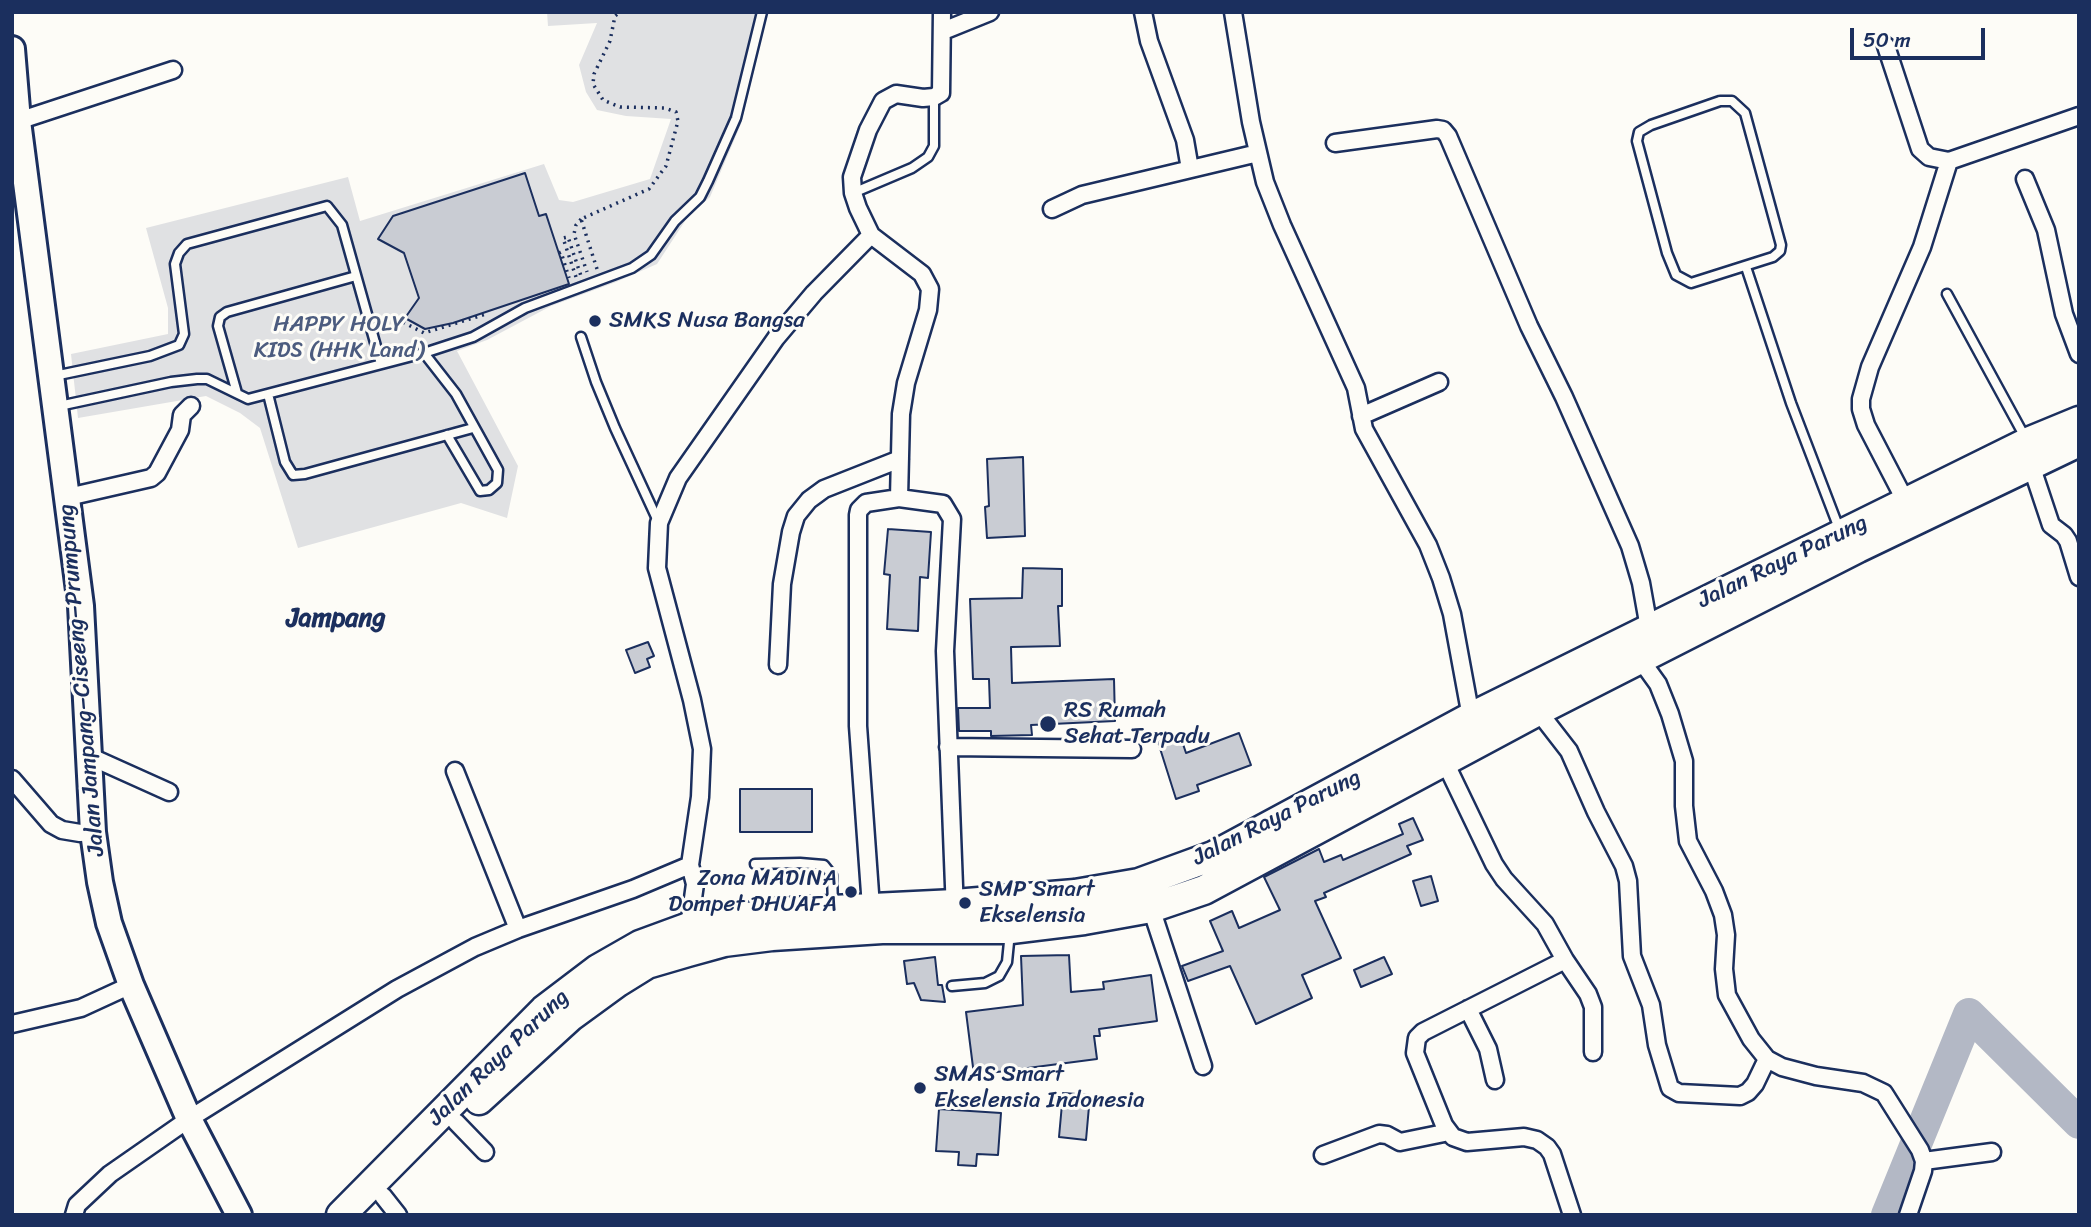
<!DOCTYPE html>
<meta charset="utf-8">
<style>
body{margin:0}
#map{position:relative;width:2091px;height:1227px;overflow:hidden;background:#fdfcf7;font-family:Sriracha,sans-serif}
canvas{display:block}
.frame{position:absolute;inset:0;border:14px solid #1b2f5e;pointer-events:none}
.scale{position:absolute;left:1850px;top:28px;width:135px;height:32px;box-sizing:border-box;border:4px solid #1b2f5e;border-top:0;padding-left:9px;font-size:21px;line-height:24px;white-space:nowrap;color:#1b2f5e;-webkit-text-stroke:5px #fdfcf7;paint-order:stroke}
</style>
<div id="map">
<canvas width="2091" height="1227"></canvas>
<div class="frame"></div>
<div class="scale">50 m</div>
</div>
<script>
const ctx = document.querySelector('canvas').getContext('2d');
ctx.lineJoin = 'round';
function fill(path, color) { ctx.fillStyle = color; ctx.fill(path, 'evenodd'); }
const shape = rows => new Path2D(rows.map(r => 'M' + r).join(''));
function strokePath(path, color, width, dash) { ctx.strokeStyle = color; ctx.lineWidth = width; ctx.lineCap = dash ? 'butt' : 'round'; ctx.setLineDash(dash || []); ctx.stroke(path); }
function label(font, color, halo, rows, align = 'center') {
  ctx.font = font + ' Sriracha,sans-serif'; ctx.lineWidth = 6; ctx.setLineDash([]); ctx.textBaseline = 'middle'; ctx.strokeStyle = halo; ctx.fillStyle = color; for (const [text, x, y, turn = 0] of rows) {
    ctx.save(); ctx.translate(x, y); ctx.rotate((+turn || 0) * Math.PI / 180); ctx.textAlign = isNaN(turn) ? turn : align; if (halo) ctx.strokeText(text, 0, 0); ctx.fillText(text, 0, 0); ctx.restore();
  }
}
const green = shape([
 [547,12,768,12,741,124,710,197,687,218,657,264,616,282,551,306,487,340,457,351,518,466,507,518,461,503,298,548,260,428,240,413,206,396,78,418,71,354,168,334,168,308,146,228,348,177,360,221,544,164,559,200,573,202,650,179,671,119,626,116,597,110,586,92,579,65,597,23,548,26]
]);
const river = shape([
 [1887,1215,1969,1014,2079,1123]
]);
const building = shape([
 [525,173,539,216,546,214,569,284,453,323,425,329,405,318,419,298,404,253,378,239,393,216,525,173],
 [1023,457,1025,536,987,538,985,507,989,506,987,459,1023,457],
 [888,529,931,532,928,578,920,577,918,631,887,629,890,575,884,574,888,529],
 [1023,568,1062,569,1062,606,1058,606,1060,646,1011,647,1012,683,1114,679,1115,721,1031,725,1032,735,991,736,991,731,959,731,958,708,990,708,989,679,973,679,970,599,1022,598,1023,568],
 [648,642,654,656,647,659,650,667,635,673,626,650,648,642],
 [1239,733,1251,765,1197,785,1199,791,1176,799,1158,742,1180,735,1186,753,1239,733],
 [740,789,812,789,812,832,740,832,740,789],
 [1413,818,1423,840,1407,846,1411,854,1324,893,1326,897,1315,901,1341,958,1302,975,1312,998,1256,1024,1230,966,1188,981,1182,966,1223,951,1210,921,1232,911,1239,928,1280,910,1264,877,1319,849,1324,862,1341,855,1343,860,1403,834,1399,824,1413,818],
 [1431,876,1438,901,1421,906,1413,881,1431,876],
 [1069,955,1071,992,1104,989,1103,982,1151,975,1157,1021,1099,1029,1100,1036,1094,1036,1097,1059,974,1075,966,1012,1023,1005,1021,956,1069,955],
 [935,957,938,985,942,985,945,1002,921,1000,914,983,907,984,904,961,935,957],
 [1384,957,1392,974,1361,987,1354,970,1384,957],
 [1063,1093,1090,1095,1086,1140,1059,1137,1063,1093],
 [939,1109,1001,1113,998,1155,977,1154,976,1166,958,1165,959,1152,936,1151,939,1109]
]);
const path = shape([
 [581,219,576,225,574,234,587,272],
 [559,253,561,252,569,278],
 [597,269,581,219,649,189,666,166,678,121,676,112,665,108,620,107,603,100,593,84,594,74,610,41,615,16,620,12],
 [576,277,563,238,568,237,581,276],
 [397,319,424,333,486,314]
]);
const lane = shape([
 [1720,101,1732,101,1745,113,1781,245,1780,251,1773,257,1691,283,1676,275,1667,253,1637,141,1639,132,1651,125,1720,101],
 [853,193,912,168,928,157,934,146,934,97],
 [1746,267,1791,403,1840,531],
 [1947,294,2026,439],
 [581,337,596,382,615,428,658,521],
 [424,353,473,337,525,308,632,268,651,255,675,221,700,197,708,181,736,118,762,12],
 [54,376,150,356,179,345,184,334,175,264,179,253,187,244,327,206,342,225,381,364],
 [237,393,218,326,220,317,227,312,356,276],
 [268,394,285,462,293,475,305,474,473,428],
 [59,406,171,382,197,379,207,379,248,399,424,353,456,394,498,470,497,483,489,490,480,491,447,435],
 [755,864,800,863,824,865,832,875,833,905],
 [952,986,985,983,999,976,1007,962,1010,932]
]);
const street = shape([
 [1143,12,1149,41,1185,140,1190,169],
 [1233,12,1251,122,1265,182,1282,225,1356,388,1364,429,1428,545,1441,578,1452,614,1471,717],
 [943,31,990,12],
 [1886,46,1920,149,1929,157,1949,161],
 [18,121,173,70],
 [1335,143,1437,129,1443,130,1448,136,1529,326,1564,397,1630,546,1641,583,1649,628],
 [2025,179,2046,230,2064,314,2079,354],
 [1052,209,1082,195,1258,153],
 [871,235,922,274,930,289,928,310,906,383,901,414,899,498],
 [1361,416,1439,382],
 [2031,465,2051,525,2064,535,2068,541,2079,577],
 [68,497,151,478,157,473,180,430,182,415,191,406],
 [1906,502,1866,425,1861,409,1861,399,1870,367,1922,247,1949,161,2079,116],
 [1640,659,1658,684,1670,714,1684,761,1684,806,1688,841,1714,891,1723,915,1726,935,1724,969,1727,995,1751,1039,1767,1059,1782,1067,1816,1076,1863,1083,1884,1093,1920,1150,1924,1161,1923,1171,1908,1215],
 [778,665,782,584,791,532,796,516,809,500,824,489,900,459],
 [1538,711,1569,751,1596,812,1624,866,1628,881,1632,956,1651,1005,1657,1045,1670,1088,1679,1093,1740,1096,1748,1092,1755,1084,1767,1059],
 [948,747,1132,749],
 [89,756,169,792],
 [1444,760,1494,864,1504,879,1545,924,1565,960,1423,1032,1417,1038,1415,1053,1444,1125,1453,1137,1467,1142,1524,1137,1537,1140,1547,1147,1552,1154,1572,1215],
 [455,771,518,929],
 [12,779,51,824,62,830,80,833,93,832],
 [871,907,858,726,858,515,859,510,866,503,899,498,943,504,952,519,945,651,955,912],
 [1151,908,1203,1066],
 [689,927,695,884,690,865,700,797,702,749,692,700,657,568,659,523,678,478,776,338,814,293,871,235,858,208,853,193,852,177,868,130,883,101,896,94,923,98,934,97,941,93,942,12],
 [1565,960,1588,994,1593,1007,1593,1052],
 [1468,1009,1488,1049,1495,1080],
 [12,1024,81,1008,131,985],
 [456,1122,485,1152],
 [1323,1155,1379,1134,1387,1135,1400,1142,1449,1132],
 [1924,1161,1992,1152],
 [383,1196,398,1215],
 [74,1215,77,1205,110,1174,189,1119,397,989,475,947,518,929,633,889,690,865]
]);
const primary = shape([
 [12,49,18,121,81,606,93,832,100,882,109,923,131,985,189,1119,239,1215]
]);
const highway = shape([
 [479,1100,570,1017,618,982,647,964,688,952,724,942,772,936,882,929,1011,929,1084,920,1151,908,1204,890,1538,711,1858,548,2079,442],
 [341,1215,544,1010,598,969,640,945,689,927,771,913,955,904,1075,894,1139,883,1213,856,1471,717,2028,442,2079,421]
]);
const markers = [
 [595,321,7,"#1b2f5e"],
 [1048,724,9,"#1b2f5e"],
 [851,892,7,"#1b2f5e"],
 [965,903,7,"#1b2f5e"],
 [920,1088,7,"#1b2f5e"]
];
const poiNames = [
 ["SMKS Nusa Bangsa",609,321],
 ["RS Rumah",1064,711],
 ["Sehat Terpadu",1064,737],
 ["Zona MADINA",837,879,"right"],
 ["Dompet DHUAFA",837,905,"right"],
 ["SMP Smart",979,890],
 ["Ekselensia",979,916],
 ["SMAS Smart",934,1075],
 ["Ekselensia Indonesia",934,1101]
];
const parkNames = [
 ["HAPPY HOLY",339,325],
 ["KIDS (HHK Land)",339,351]
];
const streetNames = [
 ["Jalan Raya Parung",1783,562,-26],
 ["Jalan Jampang–Ciseeng–Prumpung",82,680,-95],
 ["Jalan Raya Parung",1277,818,-27],
 ["Jalan Raya Parung",499,1058,-44]
];
const quarterNames = [
 ["Jampang",336,619]
];
fill(green, '#e0e1e3');
strokePath(river, '#b3b8c5', 32);
fill(building, '#c9ccd3');
strokePath(building, '#1b2f5e', 2);
strokePath(lane, '#1b2f5e', 13);
strokePath(street, '#1b2f5e', 21);
strokePath(primary, '#1b2f5e', 30);
strokePath(highway, '#1b2f5e', 33);
strokePath(path, '#1b2f5e', 3.5, [2, 5]);
strokePath(lane, '#fdfcf7', 8);
strokePath(street, '#fdfcf7', 16);
strokePath(primary, '#fdfcf7', 24);
strokePath(highway, '#fdfcf7', 28);
for (const [x, y, r, color] of markers) { const dot = new Path2D(); dot.arc(x, y, r, 0, 2 * Math.PI); ctx.fillStyle = color; ctx.fill(dot); strokePath(dot, '#fdfcf7', 2.5); }
label('23px', '#1b2f5e', '#fdfcf7', poiNames, 'left');
label('23px', '#4c5c7f', '#fdfcf7', parkNames);
label('23px', '#1b2f5e', '#fdfcf7', streetNames);
label('bold 26px', '#1b2f5e', '#fdfcf7', quarterNames);
</script>
